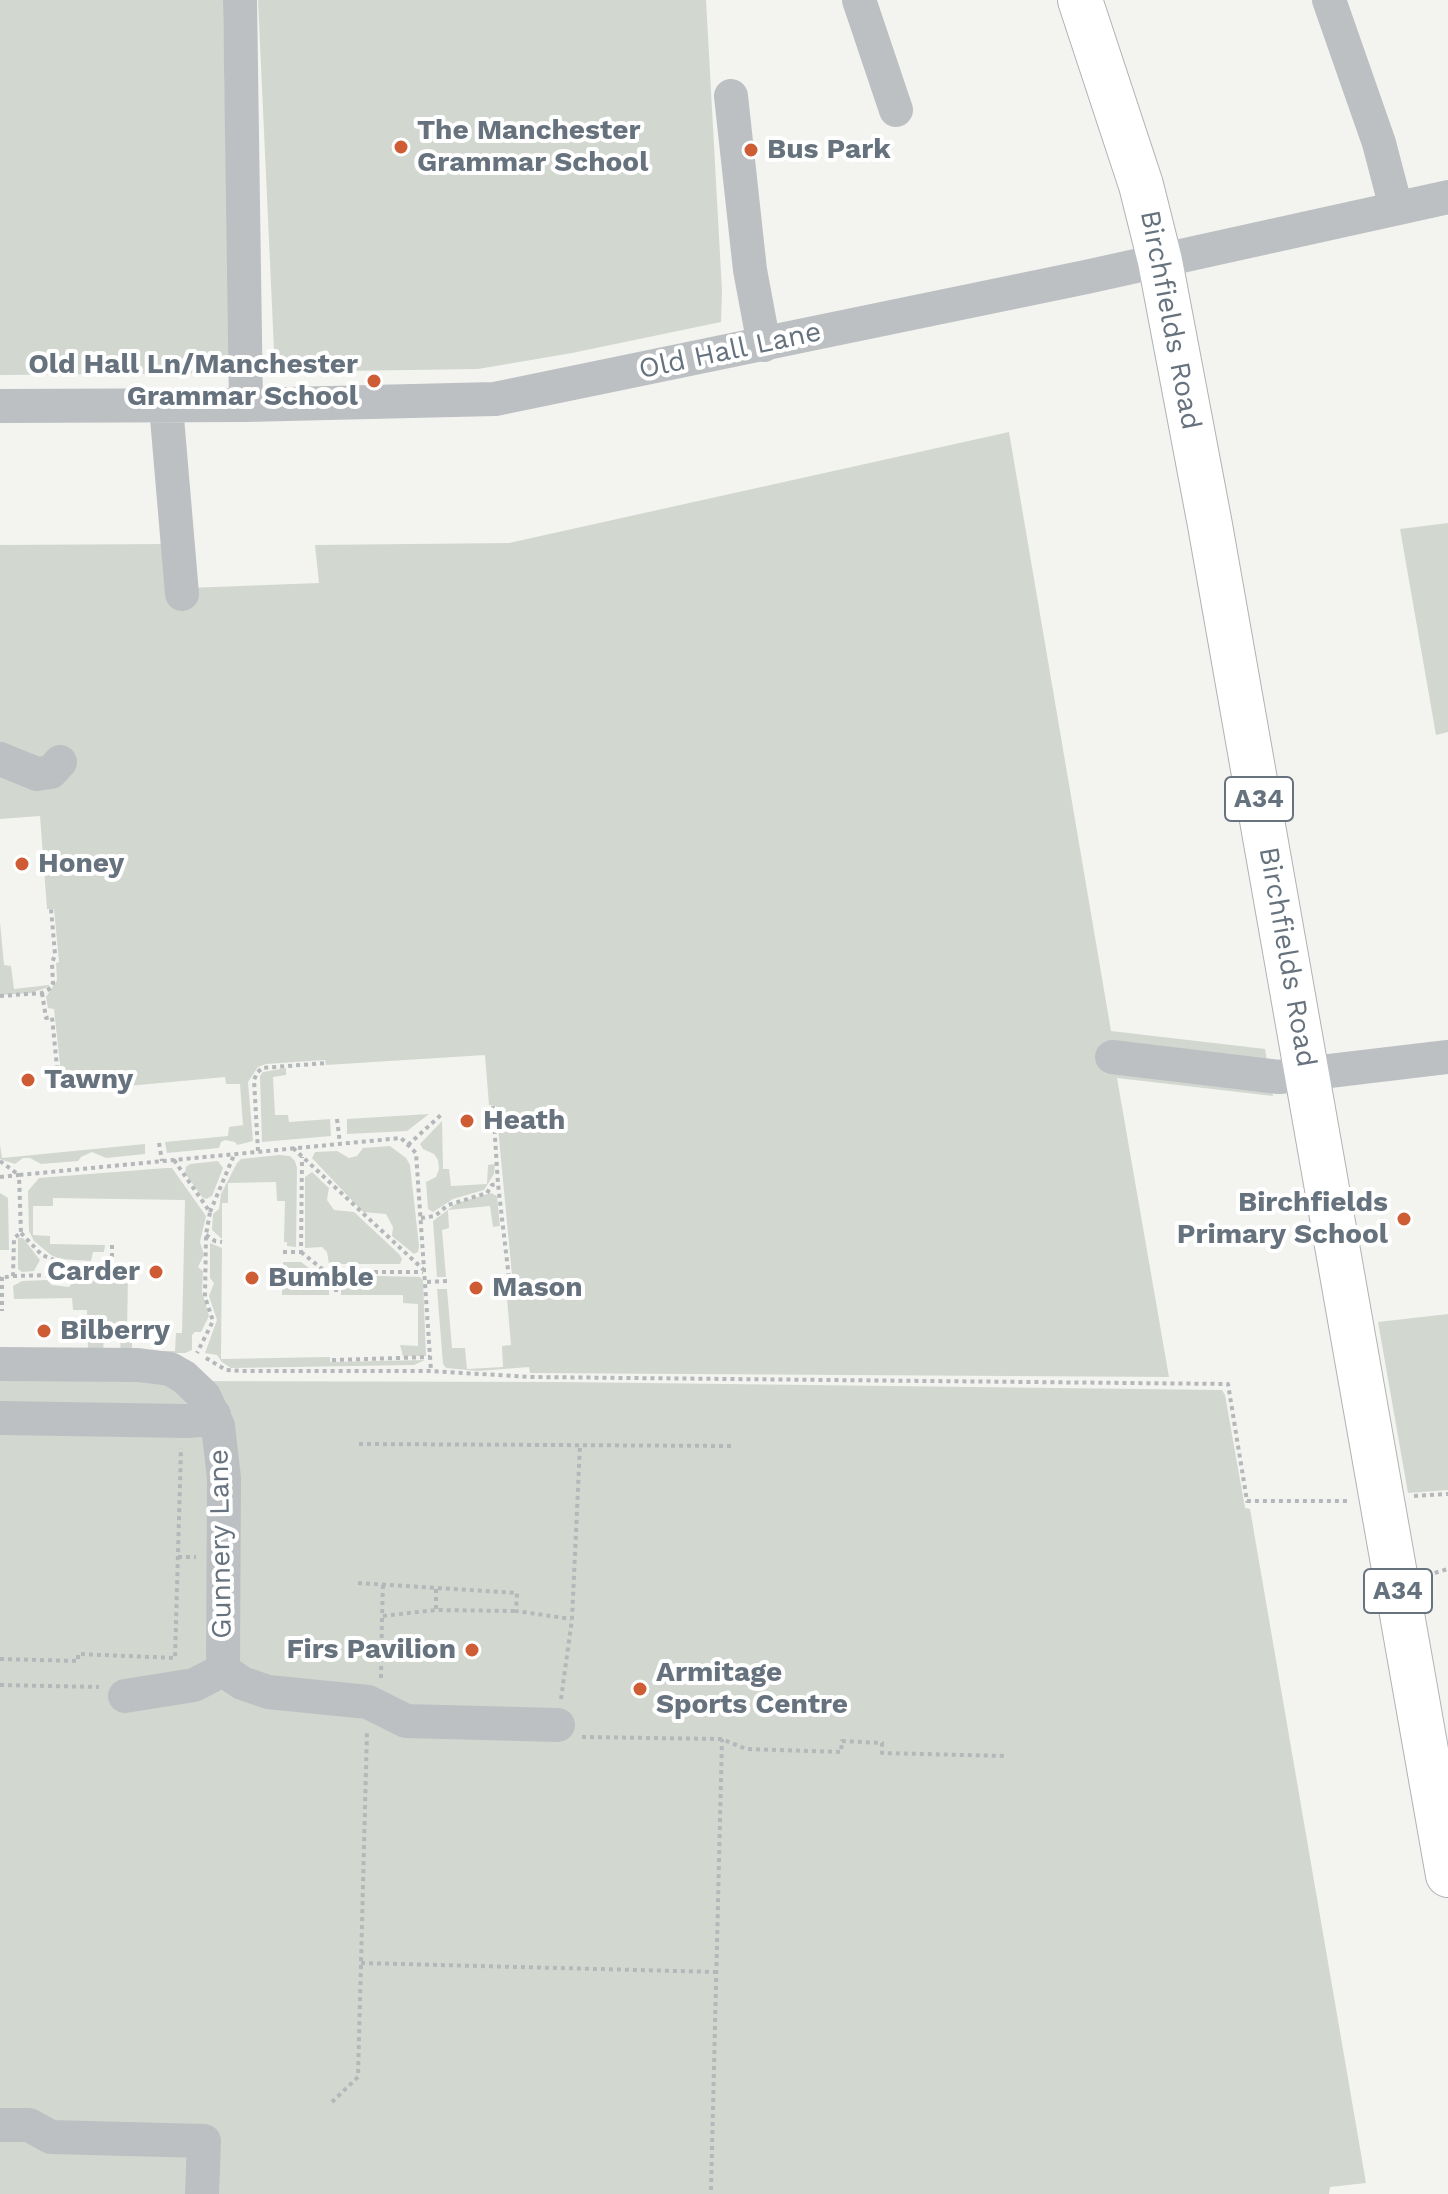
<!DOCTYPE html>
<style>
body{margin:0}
canvas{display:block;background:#f3f3f0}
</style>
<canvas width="1448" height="2194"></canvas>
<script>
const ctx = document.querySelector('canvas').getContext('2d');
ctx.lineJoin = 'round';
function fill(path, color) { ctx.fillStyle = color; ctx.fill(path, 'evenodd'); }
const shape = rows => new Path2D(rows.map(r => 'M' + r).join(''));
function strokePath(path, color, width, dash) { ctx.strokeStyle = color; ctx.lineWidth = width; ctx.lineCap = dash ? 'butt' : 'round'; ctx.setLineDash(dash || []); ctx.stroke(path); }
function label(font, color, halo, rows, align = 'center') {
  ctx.font = font + ' "Work Sans",sans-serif'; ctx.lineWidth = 8; ctx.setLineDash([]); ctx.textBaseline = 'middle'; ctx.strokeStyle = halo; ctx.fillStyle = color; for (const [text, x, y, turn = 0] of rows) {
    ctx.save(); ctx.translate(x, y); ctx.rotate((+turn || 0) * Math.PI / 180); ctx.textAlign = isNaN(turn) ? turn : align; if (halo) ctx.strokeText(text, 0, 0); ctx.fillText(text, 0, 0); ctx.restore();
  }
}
const green = shape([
 [0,0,223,0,230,373,0,375],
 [258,0,706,0,722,291,721,322,572,353,478,369,275,372],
 [1009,432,1111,1031,1265,1049,1273,1096,1117,1078,1169,1377,530,1373,529,1367,478,1371,446,1368,443,1364,437,1289,447,1289,452,1348,465,1348,467,1369,503,1367,502,1346,511,1345,506,1287,513,1286,496,1106,489,1105,485,1055,326,1065,325,1060,266,1064,258,1067,248,1082,253,1141,237,1145,235,1142,225,1140,221,1142,219,1148,167,1153,165,1142,228,1136,229,1127,243,1125,240,1084,226,1084,225,1077,63,1092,54,1009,48,1008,46,997,57,980,56,963,59,962,54,909,47,909,40,816,0,819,0,545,169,544,188,588,319,583,315,545,509,543],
 [1448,523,1448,732,1436,735,1400,529],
 [0,922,4,965,11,966,14,989,49,985,49,987,30,993,0,995],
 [286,1068,286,1075,273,1077,275,1115,288,1115,289,1122,330,1119,331,1136,262,1142,260,1076,263,1072],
 [429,1114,407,1131,347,1134,347,1119],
 [442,1121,443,1169,449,1169,451,1186,487,1184,488,1165,495,1164,494,1174,484,1190,453,1199,433,1212,428,1209,426,1182,436,1177,439,1169,438,1160,434,1154,423,1149,420,1144],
 [145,1144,145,1154,106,1158,92,1152,81,1157,78,1161,41,1164,30,1158,23,1158,15,1164,0,1159,0,1145,2,1158],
 [390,1146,406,1158,410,1165,419,1246,418,1252,414,1254,392,1236,393,1227,386,1214,363,1212,312,1158,315,1152,337,1151,349,1158,357,1156,363,1148],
 [279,1155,290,1156,295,1161,297,1168,296,1247,287,1246,287,1242,284,1242,285,1201,277,1201,276,1182,228,1183,228,1203,222,1203,222,1239,212,1230,213,1214,219,1209,221,1194,237,1163,241,1159],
 [218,1161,223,1168,212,1196,206,1199,202,1197,185,1173,186,1167,190,1164],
 [166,1168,172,1168,206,1216,200,1242,204,1255,198,1267,203,1271,202,1292,209,1316,201,1332,195,1332,192,1335,192,1350,185,1353,120,1353,121,1334,104,1333,103,1353,88,1351,87,1310,73,1310,72,1298,14,1299,13,1286,22,1281,47,1280,52,1285,69,1287,82,1271,111,1274,112,1278,128,1278,127,1331,132,1333,132,1351,175,1351,176,1333,182,1333,185,1200,53,1198,53,1206,33,1206,33,1235,50,1236,50,1244,105,1245,104,1252,93,1252,91,1261,60,1259,51,1255,34,1241,29,1231,28,1191,39,1178],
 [312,1172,329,1188,327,1200,334,1210,354,1212,399,1254,402,1259,400,1264,329,1264,327,1252,322,1247,305,1248,305,1177],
 [0,1193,8,1198,9,1250,0,1250],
 [491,1193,497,1196,500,1226,493,1227,490,1206,448,1210,449,1228,442,1230,446,1277,437,1277,433,1221,457,1203],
 [18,1238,23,1238,40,1260,34,1271,22,1272,18,1269],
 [210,1243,222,1248,221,1359,330,1357,330,1362,425,1360,414,1365,231,1368,222,1362,217,1355,205,1353,217,1320,209,1296,214,1283,210,1278],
 [283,1262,301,1262,313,1271,329,1275,329,1295,282,1295],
 [341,1275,420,1277,423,1281,426,1356,403,1356,400,1345,418,1346,418,1304,403,1303,403,1295,341,1295],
 [1448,1314,1448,1490,1408,1493,1378,1322],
 [0,1376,162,1381,561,1382,1222,1390,1225,1395,1245,1508,1250,1509,1366,2183,1330,2187,1329,2194,0,2194]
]);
const path = shape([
 [42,993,46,1018,52,1017,59,1087,56,1087],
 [0,996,42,993,51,988,53,983,52,964,55,954,51,909],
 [493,1106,498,1184,510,1287],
 [337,1119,340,1144],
 [159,1143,162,1161],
 [408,1145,442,1114],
 [293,1148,426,1272],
 [258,1151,254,1080,257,1073,262,1068,326,1063],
 [174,1160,210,1212,206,1235,205,1297,213,1321,197,1353],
 [0,1161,19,1175,401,1138,416,1153,431,1371],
 [0,1177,19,1175,21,1233,14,1238,13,1276,0,1278],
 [210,1212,234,1155],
 [421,1218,435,1216,448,1205,487,1193,492,1185,498,1184],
 [21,1233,42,1255,71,1267,128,1266],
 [206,1235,215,1241,222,1242],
 [112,1245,112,1266],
 [283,1252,301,1252,302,1157],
 [301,1252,326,1272,423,1272],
 [336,1272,336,1295],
 [13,1276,55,1275,71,1267],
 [2,1277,2,1311],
 [427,1282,447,1281],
 [206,1358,226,1370,241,1371,431,1371,530,1377,1228,1384,1247,1501,1350,1501],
 [332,1360,430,1357],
 [359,1444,734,1446],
 [1414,1496,1448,1494],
 [178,1557,196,1557],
 [1427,1575,1448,1569],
 [358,1583,517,1593,516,1611,571,1619],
 [383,1585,382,1616,436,1610,516,1611],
 [436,1589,436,1610],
 [0,1659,78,1661,78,1654,175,1658,181,1448],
 [381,1678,382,1616],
 [0,1685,99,1687],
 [561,1699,572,1619,580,1445],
 [582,1737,722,1739,746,1749,841,1752,842,1741,882,1743,882,1753,1005,1756],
 [361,1963,716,1972],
 [332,2102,358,2077,367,1731],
 [711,2190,722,1739]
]);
const minor = shape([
 [240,0,246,405],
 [859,0,896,110],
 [1329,0,1379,143,1396,208],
 [731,96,750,270,764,345],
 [0,406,246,405,495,399,1086,277,1448,197],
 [166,406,182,594],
 [0,759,37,774,51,772,60,762],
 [1112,1057,1279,1077,1448,1057],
 [0,1364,138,1365,170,1369,184,1377,204,1396,218,1426,224,1478,223,1670],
 [0,1418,187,1421,200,1420,214,1415],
 [223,1670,242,1683,268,1692,368,1702,406,1721,558,1725],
 [125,1696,194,1685,223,1670],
 [0,2125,29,2125,51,2137,204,2141,202,2194]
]);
const highway = shape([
 [1080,0,1141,185,1160,261,1210,525,1448,1875]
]);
const markers = [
 [401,147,8,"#ce5d36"],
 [751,150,8,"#ce5d36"],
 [374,381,8,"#ce5d36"],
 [22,864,8,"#ce5d36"],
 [28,1080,8,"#ce5d36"],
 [467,1121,8,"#ce5d36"],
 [1404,1219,8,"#ce5d36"],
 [156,1272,8,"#ce5d36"],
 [252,1278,8,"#ce5d36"],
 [476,1288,8,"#ce5d36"],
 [44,1331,8,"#ce5d36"],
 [472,1650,8,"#ce5d36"],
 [640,1689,8,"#ce5d36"]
];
const shields = [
 [1259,799,68],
 [1398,1591,68]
];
const shieldNames = [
 ["A34",1259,799],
 ["A34",1398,1591]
];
const poiNames = [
 ["The Manchester",417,131],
 ["Grammar School",417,163],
 ["Bus Park",767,150],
 ["Old Hall Ln/Manchester",358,365,"right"],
 ["Grammar School",358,397,"right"],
 ["Honey",38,864],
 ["Tawny",44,1080],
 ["Heath",483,1121],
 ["Birchfields",1388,1203,"right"],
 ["Primary School",1388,1235,"right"],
 ["Carder",140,1272,"right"],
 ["Bumble",268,1278],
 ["Mason",492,1288],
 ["Bilberry",60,1331],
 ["Firs Pavilion",456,1650,"right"],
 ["Armitage",656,1673],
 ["Sports Centre",656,1705]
];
const streetNames = [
 ["Birchfields Road",1170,320,79],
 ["Old Hall Lane",730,351,-12],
 ["Birchfields Road",1287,957,80],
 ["Gunnery Lane",221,1544,-91]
];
fill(green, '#d2d8d0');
strokePath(highway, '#b0b3b6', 46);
strokePath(path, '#b5b8ba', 4, [4, 4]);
strokePath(minor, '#bdc0c3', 34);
strokePath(highway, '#fff', 44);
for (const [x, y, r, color] of markers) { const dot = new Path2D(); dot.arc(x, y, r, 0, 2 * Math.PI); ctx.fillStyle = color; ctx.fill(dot); strokePath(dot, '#fff', 3); }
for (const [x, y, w] of shields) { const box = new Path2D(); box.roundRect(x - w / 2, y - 22, w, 44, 6); ctx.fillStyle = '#fff'; ctx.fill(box); strokePath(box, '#66727d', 2); }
label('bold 26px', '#66727d', null, shieldNames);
label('bold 28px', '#66727d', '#fff', poiNames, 'left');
label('28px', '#66727d', '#fff', streetNames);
</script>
